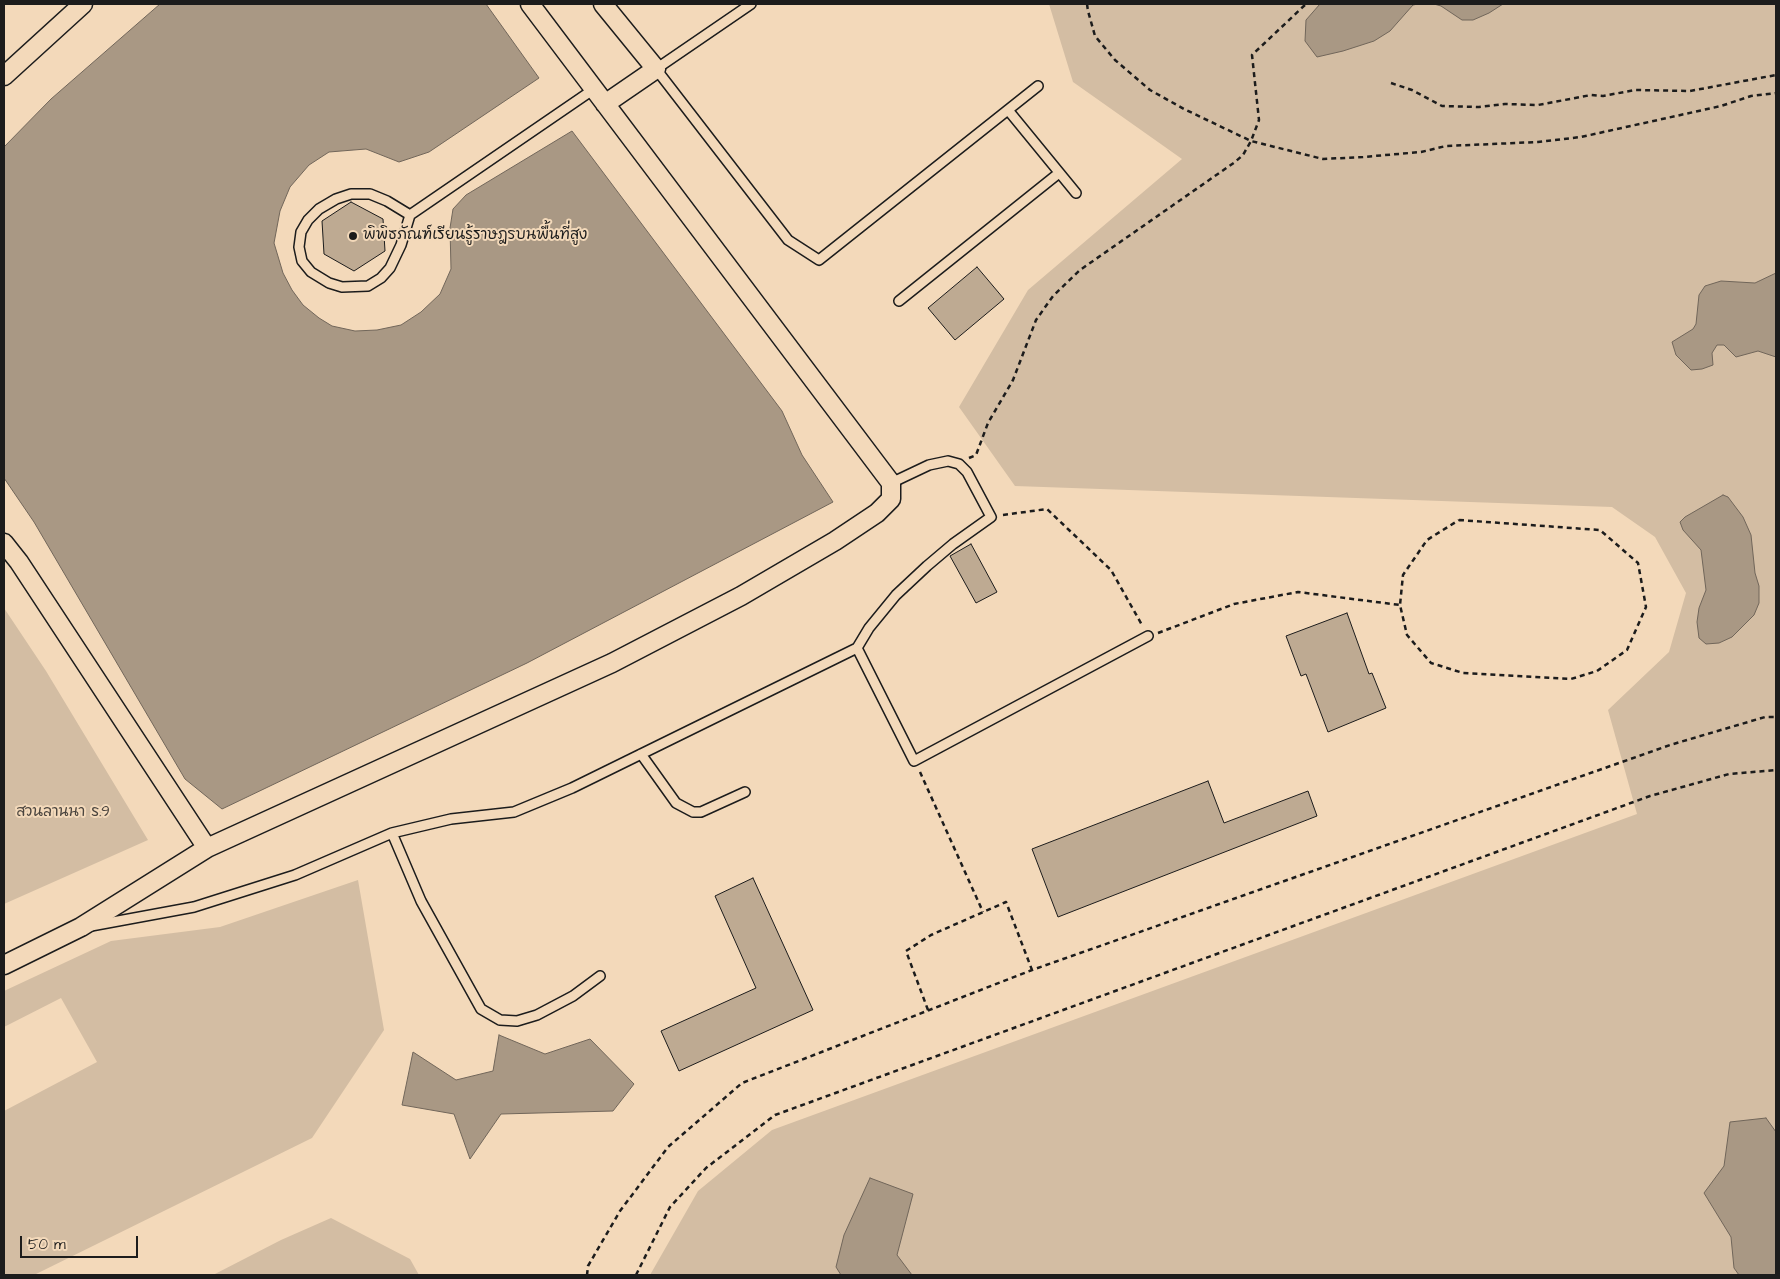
<!DOCTYPE html>
<meta charset="utf-8">
<style>
body{margin:0}
#map{position:relative;width:1780px;height:1279px;overflow:hidden;background:#f3d9ba;font-family:"Architects Daughter",sans-serif}
canvas{display:block}
.frame{position:absolute;inset:0;border:5px solid #1c1c1c;pointer-events:none}
.scale{position:absolute;left:20px;top:1236px;width:118px;height:22px;box-sizing:border-box;border:2px solid #1c1c1c;border-top:0;padding-left:6px;font-size:15px;line-height:18px;white-space:nowrap;color:#1c1c1c;-webkit-text-stroke:4px #f3d9ba;paint-order:stroke}
</style>
<div id="map">
<canvas width="1780" height="1279"></canvas>
<div class="frame"></div>
<div class="scale">50 m</div>
</div>
<script>
const ctx = document.querySelector('canvas').getContext('2d');
ctx.lineJoin = 'round';
function fill(path, color) { ctx.fillStyle = color; ctx.fill(path, 'evenodd'); }
const shape = rows => new Path2D(rows.map(r => 'M' + r).join(''));
function strokePath(path, color, width, dash) { ctx.strokeStyle = color; ctx.lineWidth = width; ctx.lineCap = dash ? 'butt' : 'round'; ctx.setLineDash(dash || []); ctx.stroke(path); }
function label(font, color, halo, rows, align = 'center') {
  ctx.font = font + ' "Architects Daughter","Playpen Sans Thai",sans-serif'; ctx.lineWidth = 4; ctx.setLineDash([]); ctx.textBaseline = 'middle'; ctx.strokeStyle = halo; ctx.fillStyle = color; for (const [text, x, y, turn = 0] of rows) {
    ctx.save(); ctx.translate(x, y); ctx.rotate((+turn || 0) * Math.PI / 180); ctx.textAlign = isNaN(turn) ? turn : align; if (halo) ctx.strokeText(text, 0, 0); ctx.fillText(text, 0, 0); ctx.restore();
  }
}
const green = shape([
 [1049,4,1776,4,1776,1275,650,1275,698,1191,772,1130,1637,814,1608,710,1669,652,1686,593,1655,537,1612,507,1015,486,959,407,1028,290,1182,159,1073,82],
 [4,608,46,671,148,840,4,904],
 [358,880,384,1030,312,1138,34,1275,4,1275,4,1111,97,1062,61,998,4,1027,4,991,111,941,220,927],
 [331,1218,410,1259,419,1275,213,1275,281,1240]
]);
const water = shape([
 [160,4,486,4,539,78,429,152,399,162,366,149,329,152,309,165,290,187,280,211,274,243,283,273,292,290,303,305,319,318,332,326,355,331,377,330,401,325,421,312,440,294,451,269,450,228,453,209,466,195,572,131,782,411,802,455,833,502,527,663,222,809,185,779,34,522,4,478,4,147,51,99,160,4],
 [1320,4,1418,4,1413,5,1390,31,1374,41,1343,51,1317,57,1305,41,1306,20,1320,4],
 [1434,4,1503,4,1489,13,1473,20,1462,20,1441,6,1434,4],
 [1776,273,1776,357,1758,351,1736,357,1724,345,1717,345,1712,353,1713,365,1702,369,1691,370,1676,355,1672,342,1693,329,1696,324,1699,295,1705,286,1721,281,1755,283,1776,273],
 [1723,495,1728,497,1743,517,1751,535,1755,573,1759,586,1759,603,1754,615,1732,637,1719,643,1706,644,1699,638,1697,622,1699,608,1706,590,1701,550,1683,530,1680,522,1685,517,1723,495],
 [499,1035,545,1054,590,1039,634,1084,613,1111,501,1114,470,1159,454,1114,402,1105,413,1052,456,1080,493,1071,499,1035],
 [1766,1118,1776,1132,1776,1275,1739,1275,1734,1268,1731,1237,1704,1193,1724,1166,1730,1122,1766,1118],
 [870,1178,913,1194,897,1255,912,1275,841,1275,836,1267,844,1235,870,1178]
]);
const building = shape([
 [351,202,383,219,385,251,354,271,324,254,322,221,351,202],
 [977,267,1004,299,955,340,928,308,977,267],
 [971,544,997,592,976,603,950,556,971,544],
 [1347,613,1369,674,1372,673,1386,708,1328,732,1306,674,1301,676,1286,636,1347,613],
 [1208,781,1224,823,1308,791,1317,816,1058,917,1032,849,1208,781],
 [753,878,813,1010,679,1071,661,1031,756,988,715,896,753,878]
]);
const path = shape([
 [1087,4,1088,11,1095,36,1115,60,1150,90,1184,109,1251,141,1323,159,1363,157,1421,152,1446,146,1538,142,1581,137,1721,106,1751,96,1776,93],
 [1391,83,1412,90,1442,106,1479,107,1505,104,1538,105,1591,95,1603,96,1635,90,1690,91,1776,75],
 [969,458,976,455,988,423,1013,380,1036,320,1053,296,1080,270,1235,162,1243,155,1251,141,1259,120,1252,55,1306,4],
 [1003,515,1047,509,1111,570,1142,625],
 [1459,520,1600,530,1638,563,1646,607,1627,650,1597,671,1571,679,1463,673,1431,663,1407,635,1400,605,1403,575,1427,540,1459,520],
 [1158,633,1234,604,1298,592,1400,605],
 [920,772,983,912],
 [928,1010,906,951,931,935,1006,902,1032,970],
 [587,1275,588,1266,620,1211,668,1147,742,1083,1032,970,1670,745,1765,717,1776,717],
 [636,1275,670,1207,706,1168,775,1115,1650,796,1729,774,1776,770]
]);
const lane = shape([
 [751,4,656,69,788,240,819,260,1038,86],
 [1008,110,1076,193],
 [410,215,387,201,370,194,351,194,336,199,319,209,308,220,301,232,299,247,302,261,311,272,329,283,342,287,368,286,381,278,390,268,401,245,410,215,594,89],
 [899,301,1059,173],
 [857,648,914,761,1148,636],
 [641,754,676,803,693,812,701,812,745,792],
 [392,833,421,901,481,1009,500,1020,517,1021,537,1015,573,996,600,976],
 [91,926,194,907,295,875,392,833,451,819,514,812,572,788,857,648,869,628,896,595,927,566,953,544,991,517,967,472,959,464,948,461,929,465,891,483]
]);
const street = shape([
 [603,4,656,69,605,104],
 [4,76,83,4],
 [4,543,19,562,207,848],
 [4,965,81,927,207,848,612,663,741,596,835,541,877,513,891,499,891,483,530,4]
]);
const markers = [
 [353,236,5,"#1c1c1c"]
];
const poiNames = [
 ["พิพิธภัณฑ์เรียนรู้ราษฎรบนพื้นที่สูง",363,236]
];
const parkNames = [
 ["สวนลานนา ร.9",63,813]
];
fill(green, '#d3bda3');
fill(water, '#a99884');
strokePath(water, '#71665a', 1);
fill(building, '#beaa92');
strokePath(building, '#1c1c1c', 1);
strokePath(lane, '#1c1c1c', 12);
strokePath(street, '#1c1c1c', 21);
strokePath(path, '#1c1c1c', 2.5, [5, 4]);
strokePath(lane, '#f3d9ba', 9);
strokePath(street, '#f3d9ba', 18);
for (const [x, y, r, color] of markers) { const dot = new Path2D(); dot.arc(x, y, r, 0, 2 * Math.PI); ctx.fillStyle = color; ctx.fill(dot); strokePath(dot, '#f3d9ba', 2); }
label('15px', '#1c1c1c', '#f3d9ba', poiNames, 'left');
label('15px', '#4a443e', '#f3d9ba', parkNames);
</script>
